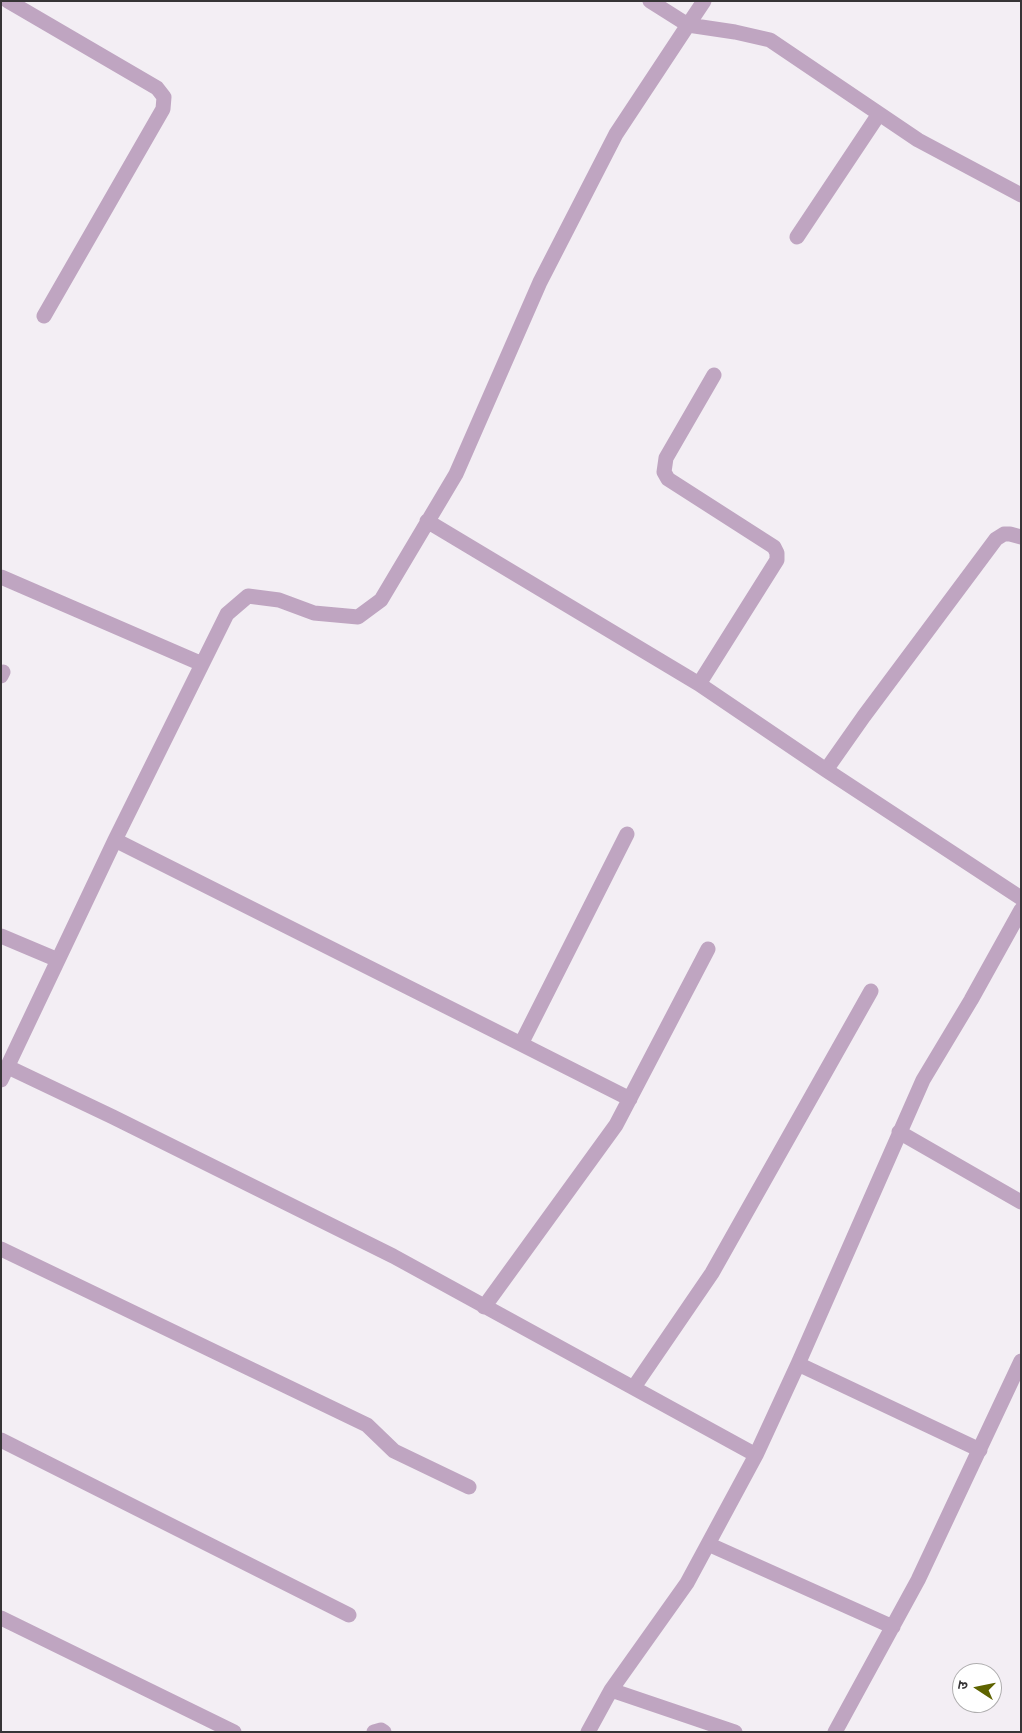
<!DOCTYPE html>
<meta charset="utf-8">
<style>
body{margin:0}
#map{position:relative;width:1022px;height:1733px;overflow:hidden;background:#f3eef4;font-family:"Zilla Slab","Noto Sans Devanagari",serif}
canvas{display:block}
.frame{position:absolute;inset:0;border:2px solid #363436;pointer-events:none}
.north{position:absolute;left:952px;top:1663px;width:50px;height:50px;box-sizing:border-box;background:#fff;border:1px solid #afaeaf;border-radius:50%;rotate:281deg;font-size:14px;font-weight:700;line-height:20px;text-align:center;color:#363436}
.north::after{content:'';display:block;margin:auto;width:18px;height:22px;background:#5e6300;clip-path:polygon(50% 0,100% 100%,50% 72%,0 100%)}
</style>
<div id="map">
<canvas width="1022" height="1733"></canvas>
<div class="frame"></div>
<div class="north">उ</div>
</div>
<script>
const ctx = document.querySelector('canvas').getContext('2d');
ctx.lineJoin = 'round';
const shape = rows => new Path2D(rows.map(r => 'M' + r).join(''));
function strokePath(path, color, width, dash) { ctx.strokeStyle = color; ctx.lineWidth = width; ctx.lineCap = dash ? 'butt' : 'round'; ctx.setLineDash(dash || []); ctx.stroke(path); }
const minor = shape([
 [8,1,157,88,164,97,163,109,44,316],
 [650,1,688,25,704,1],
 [797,237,879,114],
 [427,521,699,684,826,770,1021,898],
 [1,577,202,664],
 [1,676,3,672],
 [699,684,777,560,777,553,774,547,668,479,664,472,666,458,714,375],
 [826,770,864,716,996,539,1004,534,1010,534,1021,537],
 [115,840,521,1044,627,834],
 [1,936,58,960],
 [521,1044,630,1099],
 [8,1067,113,1117,393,1256,756,1455],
 [1,1080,115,840,227,614,248,596,279,600,314,613,358,617,381,600,456,474,540,282,616,134,688,25,735,32,770,40,918,140,1021,195],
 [899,1132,1021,1202],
 [1,1249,367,1425,394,1451,469,1487],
 [484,1307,616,1125,708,949],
 [798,1364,980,1450],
 [634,1387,712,1273,871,991],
 [1,1440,349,1615],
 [708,1544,893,1627],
 [1,1618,234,1732],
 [611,1690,687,1583,756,1455,798,1364,923,1080,971,1000,1021,910],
 [374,1732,381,1730,384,1732],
 [588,1732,611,1690,735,1732],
 [835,1732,918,1580,1021,1361]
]);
strokePath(minor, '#bfa5c1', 15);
</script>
